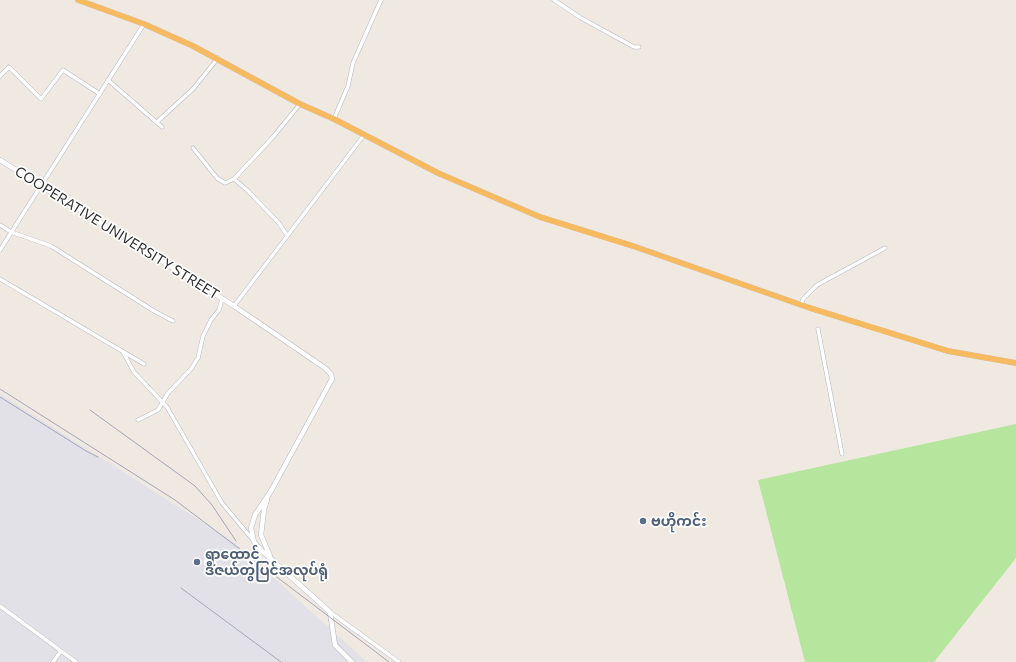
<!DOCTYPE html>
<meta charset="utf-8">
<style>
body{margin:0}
canvas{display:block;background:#efe9e1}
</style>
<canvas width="1016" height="662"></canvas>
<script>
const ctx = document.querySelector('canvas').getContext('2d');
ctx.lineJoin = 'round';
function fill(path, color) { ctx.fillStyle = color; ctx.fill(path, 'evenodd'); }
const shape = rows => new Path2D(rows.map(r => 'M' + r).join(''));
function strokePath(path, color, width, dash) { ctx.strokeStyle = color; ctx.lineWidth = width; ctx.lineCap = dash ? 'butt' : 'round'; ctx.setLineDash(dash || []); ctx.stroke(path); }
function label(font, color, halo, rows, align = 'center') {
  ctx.font = font + ' Commissioner,"Noto Sans Myanmar",sans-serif'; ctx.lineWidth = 3.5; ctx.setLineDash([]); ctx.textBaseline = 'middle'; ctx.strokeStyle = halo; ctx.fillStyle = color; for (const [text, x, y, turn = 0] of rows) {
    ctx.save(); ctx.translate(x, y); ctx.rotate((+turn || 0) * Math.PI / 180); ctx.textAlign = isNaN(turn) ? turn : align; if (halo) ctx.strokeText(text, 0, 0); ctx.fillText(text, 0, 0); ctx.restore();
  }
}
const industrial = shape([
 [0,394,234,542,367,662,0,662]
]);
const green = shape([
 [1016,424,1016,558,934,662,805,662,758,480]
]);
const minor = shape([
 [554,0,581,18,634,47,639,47],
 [0,76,9,67,41,99,63,70,100,94],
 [108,80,162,127],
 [334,119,348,86,353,63,381,0],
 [157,122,193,89,218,58],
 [193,148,217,178,225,183,234,179,273,137,300,104],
 [234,179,247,190,278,222,287,235],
 [0,225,11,232,51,246,154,311,173,321],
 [0,250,144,24],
 [0,279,144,364],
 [801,305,803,299,817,285,885,248],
 [234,306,364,135],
 [818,329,842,454],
 [123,352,134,372,167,407,222,503,253,540],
 [138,420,158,410,168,393,191,369,198,358,203,336,211,320,219,310,222,299],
 [0,606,76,662],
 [330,612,399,662],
 [53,662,61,651]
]);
const tertiary = shape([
 [0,160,234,306,325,368,331,374,332,379,271,491,255,515,251,528,254,542,261,550,330,612,335,645,352,662],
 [267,500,264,509,261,535,270,556]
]);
const trunk = shape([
 [78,0,144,24,193,46,300,104,334,119,438,173,540,217,633,246,810,308,948,351,1016,363]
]);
const rail = shape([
 [0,389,175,500,389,662],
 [0,397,86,451,98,457],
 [90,410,195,486,212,505,236,541],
 [181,588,281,662]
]);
const markers = [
 [643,521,4,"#5c6f8a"],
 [197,562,4,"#5c6f8a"]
];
const streetNames = [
 ["COOPERATIVE UNIVERSITY STREET",117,233,32]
];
const serviceNames = [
 ["ဗဟိုကင်း",651,521],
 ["ရွာထောင်",205,554],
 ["ဒီဇယ်တွဲပြင်အလုပ်ရုံ",205,570]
];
fill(industrial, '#e3e1e8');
fill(green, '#b6e59e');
strokePath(minor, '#b4b7c1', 4.5);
strokePath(tertiary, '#b4b7c1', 5.5);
strokePath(trunk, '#c9c9c9', 6);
strokePath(minor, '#fff', 3.5);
strokePath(tertiary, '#fff', 4.5);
strokePath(trunk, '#f8ba60', 5.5);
strokePath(rail, '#a3a6b8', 1);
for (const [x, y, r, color] of markers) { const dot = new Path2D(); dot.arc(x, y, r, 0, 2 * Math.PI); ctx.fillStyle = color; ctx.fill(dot); strokePath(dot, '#fff', 1.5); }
label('14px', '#2e2e2e', '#fff', streetNames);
label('bold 14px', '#4e5e75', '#fff', serviceNames, 'left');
</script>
